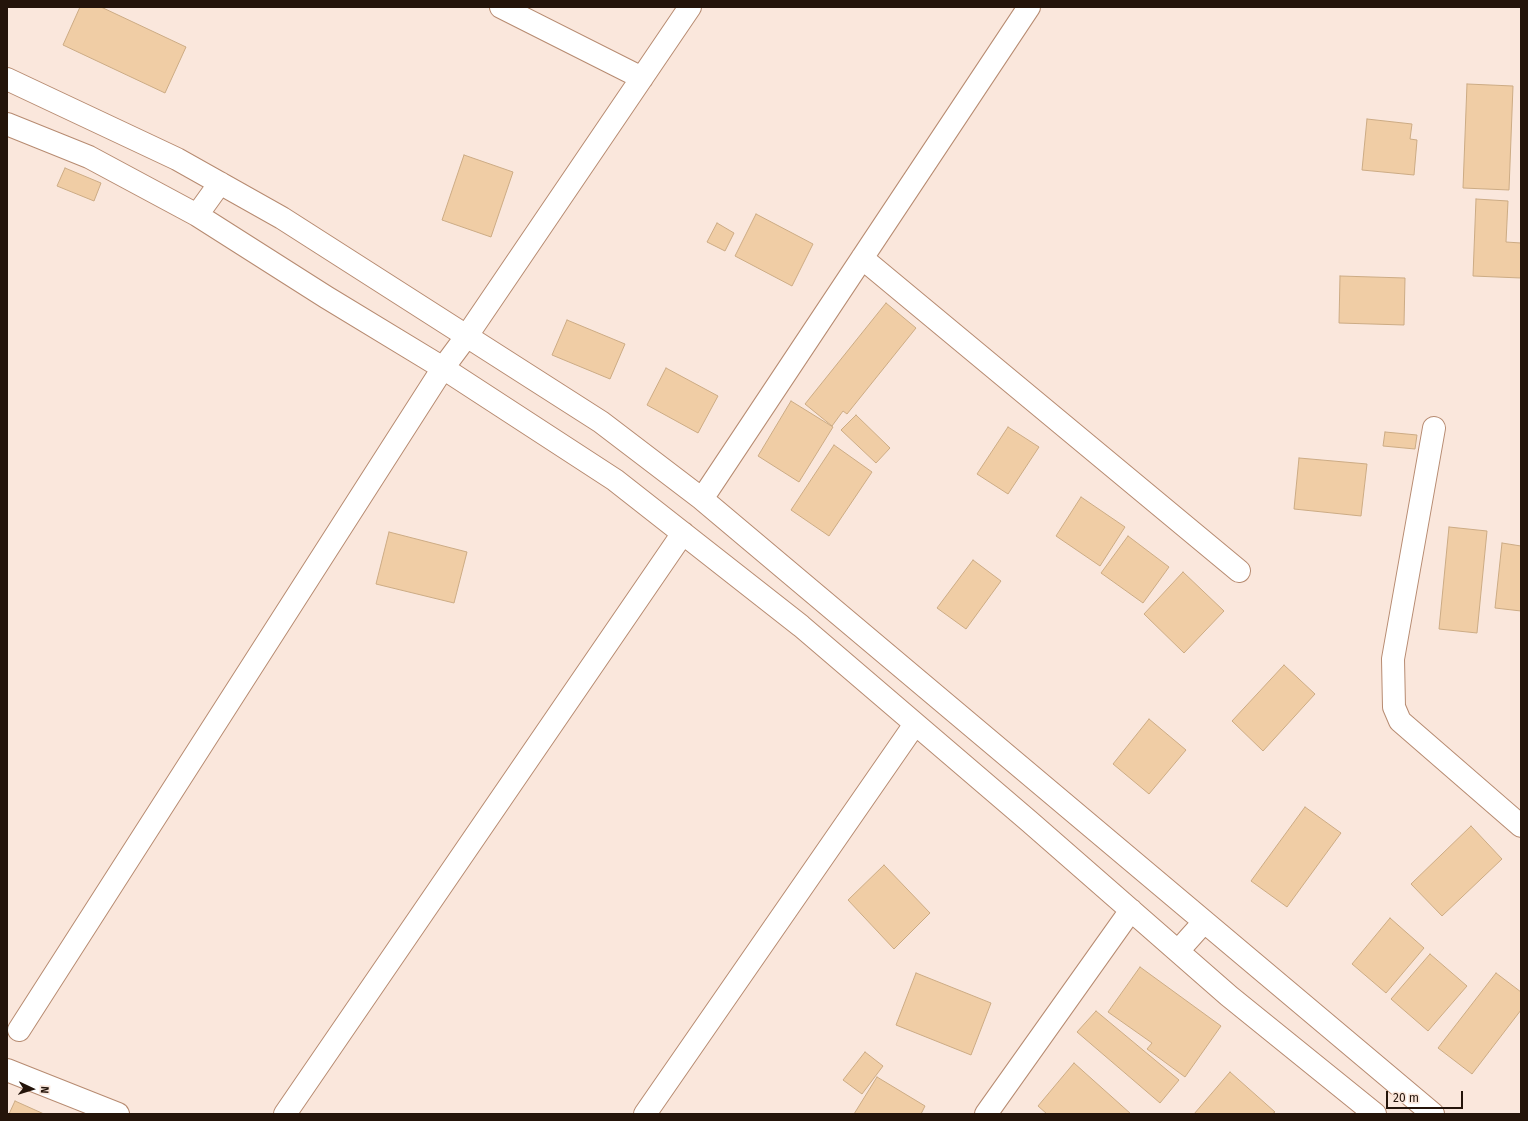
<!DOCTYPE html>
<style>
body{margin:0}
#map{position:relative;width:1528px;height:1121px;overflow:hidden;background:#fae7dc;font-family:"Fira Sans",sans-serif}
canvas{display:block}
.frame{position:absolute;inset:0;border:8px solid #24140a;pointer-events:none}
.north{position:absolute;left:12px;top:1069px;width:40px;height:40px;-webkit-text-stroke:3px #fae7dc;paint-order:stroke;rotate:94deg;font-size:11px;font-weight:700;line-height:16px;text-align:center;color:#24140a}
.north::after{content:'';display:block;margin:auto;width:14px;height:18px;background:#24140a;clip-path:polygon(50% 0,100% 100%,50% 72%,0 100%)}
.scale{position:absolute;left:1386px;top:1091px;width:77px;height:18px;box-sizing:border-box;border:2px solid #24140a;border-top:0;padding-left:5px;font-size:12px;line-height:14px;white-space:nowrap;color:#24140a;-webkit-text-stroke:3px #fae7dc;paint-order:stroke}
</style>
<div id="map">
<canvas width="1528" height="1121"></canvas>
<div class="frame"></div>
<div class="north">N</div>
<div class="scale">20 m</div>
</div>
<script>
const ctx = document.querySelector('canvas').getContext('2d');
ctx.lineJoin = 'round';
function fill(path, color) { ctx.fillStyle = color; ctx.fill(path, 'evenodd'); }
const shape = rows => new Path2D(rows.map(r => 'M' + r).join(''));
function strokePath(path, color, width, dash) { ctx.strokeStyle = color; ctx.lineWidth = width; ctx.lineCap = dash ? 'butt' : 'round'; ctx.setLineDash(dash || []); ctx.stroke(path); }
const building = shape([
 [80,7,101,7,186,47,165,93,63,45,80,7],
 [1467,84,1513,86,1509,190,1463,188,1467,84],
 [1367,119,1412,124,1410,139,1417,140,1414,175,1362,170,1367,119],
 [464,155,513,172,491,237,442,220,464,155],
 [65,168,101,183,94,201,57,186,65,168],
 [1476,199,1508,201,1506,242,1521,243,1521,278,1473,276,1476,199],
 [756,214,813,244,792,286,735,256,756,214],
 [717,223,734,233,725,251,707,242,717,223],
 [1340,276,1405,278,1404,325,1339,323,1340,276],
 [886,303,916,328,847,414,843,411,832,426,805,404,886,303],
 [567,320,625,344,610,379,552,355,567,320],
 [666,368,718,396,698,433,647,405,666,368],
 [791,401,833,427,799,482,758,456,791,401],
 [856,415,890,448,876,463,841,430,856,415],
 [1008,427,1039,447,1008,494,977,474,1008,427],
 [1385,432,1417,435,1415,449,1383,446,1385,432],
 [834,445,872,472,829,536,791,510,834,445],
 [1299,458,1367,464,1361,516,1294,509,1299,458],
 [1081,497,1125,527,1100,566,1056,536,1081,497],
 [1449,527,1487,531,1477,633,1439,629,1449,527],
 [389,532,467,552,454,603,376,584,389,532],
 [1128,536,1169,567,1143,603,1101,573,1128,536],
 [1502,543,1521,546,1521,611,1495,608,1502,543],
 [973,560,1001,581,966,629,937,608,973,560],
 [1183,572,1224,611,1184,653,1144,614,1183,572],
 [1284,665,1315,694,1263,751,1232,721,1284,665],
 [1149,719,1186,750,1149,794,1113,764,1149,719],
 [1305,807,1341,833,1287,907,1251,881,1305,807],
 [1471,826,1502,859,1442,916,1411,884,1471,826],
 [884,865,930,913,894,949,848,900,884,865],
 [1390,918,1424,948,1386,993,1352,964,1390,918],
 [1430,954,1467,986,1428,1031,1391,999,1430,954],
 [1140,967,1221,1026,1185,1077,1147,1049,1152,1043,1108,1012,1140,967],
 [916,973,991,1003,971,1055,896,1025,916,973],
 [1496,973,1521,992,1521,1010,1472,1074,1438,1048,1496,973],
 [1096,1011,1179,1080,1160,1103,1077,1032,1096,1011],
 [865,1052,883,1066,862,1094,843,1080,865,1052],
 [1074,1063,1131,1114,1047,1114,1038,1106,1074,1063],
 [1230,1072,1275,1112,1272,1114,1194,1114,1230,1072],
 [877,1077,925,1106,921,1114,854,1114,877,1077],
 [15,1101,44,1114,9,1114,15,1101]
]);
const street = shape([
 [501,7,642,78],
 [7,79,177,159,282,218,601,422,702,499,1433,1114],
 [7,124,89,157,197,215,326,297,443,368,615,480,801,626,1030,822,1229,996,1375,1114],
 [197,215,220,183],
 [862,258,1239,571],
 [1434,428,1393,659,1394,707,1400,721,1521,826],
 [702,499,1029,7],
 [1178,951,1204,922],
 [19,1030,443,368,466,337,690,7],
 [7,1070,118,1114],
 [285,1114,683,533],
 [645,1114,915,724],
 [986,1114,1131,910]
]);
fill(building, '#f0cda5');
strokePath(building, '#ccab84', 1);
strokePath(street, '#b78b71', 24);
strokePath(street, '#fff', 22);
</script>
